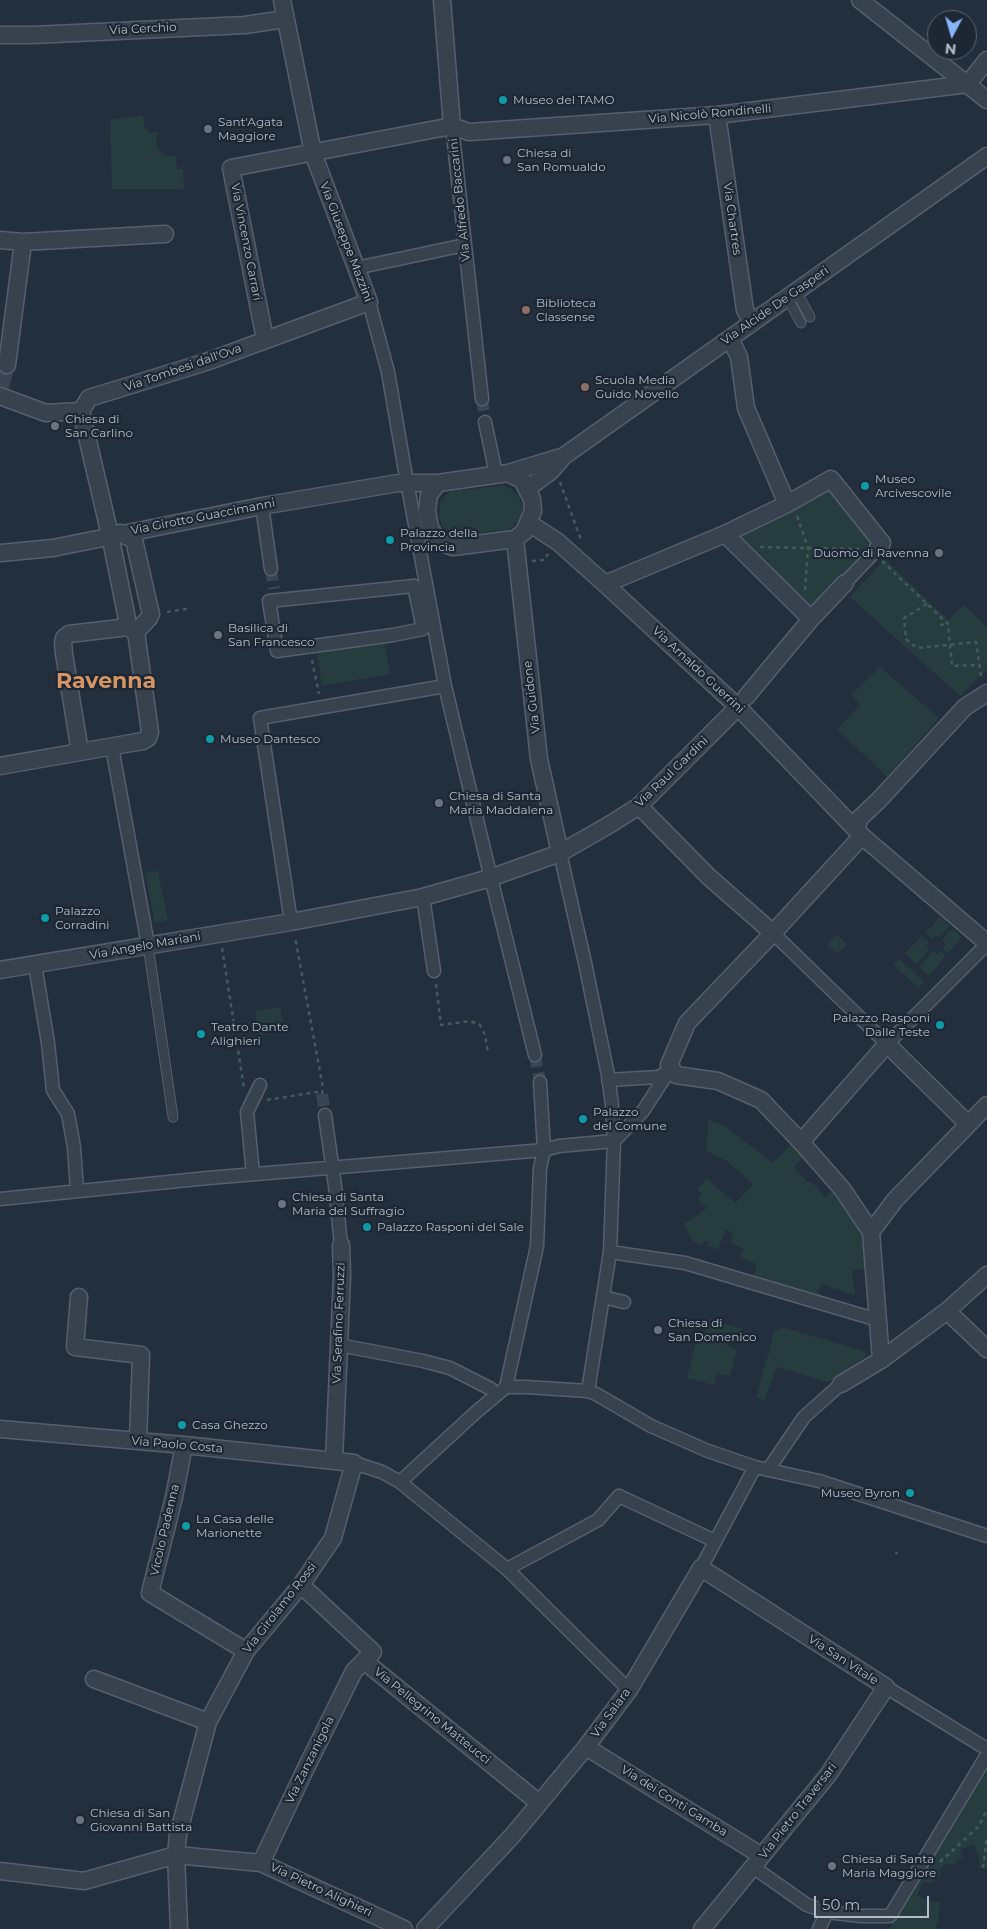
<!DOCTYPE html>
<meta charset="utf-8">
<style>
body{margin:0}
#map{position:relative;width:987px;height:1929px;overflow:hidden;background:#242f3e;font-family:Montserrat,sans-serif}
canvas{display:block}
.north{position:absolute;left:927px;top:10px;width:50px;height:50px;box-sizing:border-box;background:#1d2633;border:1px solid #59626f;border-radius:50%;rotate:186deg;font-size:14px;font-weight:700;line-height:20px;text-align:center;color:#b4bcc9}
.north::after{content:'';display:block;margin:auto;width:18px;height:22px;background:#8ab4f8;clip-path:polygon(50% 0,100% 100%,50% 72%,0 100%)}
.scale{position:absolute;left:814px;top:1896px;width:115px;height:22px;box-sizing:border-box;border:2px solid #b4bcc9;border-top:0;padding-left:6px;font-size:15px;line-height:18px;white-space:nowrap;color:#b4bcc9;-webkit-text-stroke:4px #1d2633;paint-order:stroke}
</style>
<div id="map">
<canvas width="987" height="1929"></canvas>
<div class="north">N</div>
<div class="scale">50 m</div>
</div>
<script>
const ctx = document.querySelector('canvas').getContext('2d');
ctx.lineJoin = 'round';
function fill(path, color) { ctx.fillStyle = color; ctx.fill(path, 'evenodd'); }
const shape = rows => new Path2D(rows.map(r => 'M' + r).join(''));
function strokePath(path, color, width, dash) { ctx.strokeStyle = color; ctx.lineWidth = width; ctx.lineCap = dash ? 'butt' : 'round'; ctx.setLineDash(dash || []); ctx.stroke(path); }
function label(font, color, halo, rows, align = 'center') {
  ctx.font = font + ' Montserrat,sans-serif'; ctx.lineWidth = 4.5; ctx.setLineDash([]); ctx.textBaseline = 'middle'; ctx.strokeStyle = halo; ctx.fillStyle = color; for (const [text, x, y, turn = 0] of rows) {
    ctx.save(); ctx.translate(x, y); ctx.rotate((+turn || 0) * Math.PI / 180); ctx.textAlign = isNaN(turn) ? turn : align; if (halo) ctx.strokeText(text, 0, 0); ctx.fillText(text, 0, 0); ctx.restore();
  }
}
const green = shape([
 [143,115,145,128,150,133,159,132,156,140,157,149,165,156,175,156,177,169,183,169,184,189,112,189,110,120],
 [502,486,510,488,520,499,523,507,521,516,514,526,508,530,457,535,450,532,443,527,439,518,440,503,445,496,452,491],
 [828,489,873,543,809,610,741,537],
 [885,559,948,620,964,605,987,627,987,670,960,696,850,597],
 [384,639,390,674,322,686,316,648],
 [880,667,939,718,887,777,837,729,860,705,851,695],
 [158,871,168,920,155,923,145,873],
 [940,917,950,926,939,938,936,935,932,939,925,933],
 [952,928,962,937,948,953,942,948,946,944,942,940],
 [837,934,847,944,837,954,827,944],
 [922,936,929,942,926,946,930,949,917,964,905,953],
 [933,951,937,955,940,951,946,956,929,976,920,967],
 [899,959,924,982,919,988,893,965],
 [280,1007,285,1031,259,1035,255,1011],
 [709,1120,725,1126,773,1163,792,1143,804,1156,794,1167,808,1183,811,1181,825,1197,834,1190,860,1229,862,1236,865,1268,852,1271,855,1295,821,1284,817,1296,754,1276,757,1264,740,1258,744,1249,730,1243,733,1235,726,1229,718,1249,708,1246,709,1242,703,1241,702,1245,693,1242,684,1223,695,1217,707,1208,698,1199,702,1195,697,1189,707,1179,735,1203,753,1184,730,1164,730,1163,706,1150],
 [709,1319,743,1329,741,1335,730,1332,727,1346,737,1349,730,1376,717,1373,714,1385,687,1378,696,1342,701,1344],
 [782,1327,867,1352,865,1357,828,1382,776,1367,765,1400,756,1398,775,1329,780,1331],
 [987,1766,987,1868,979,1868,980,1860,974,1845,960,1849,963,1857,956,1861,955,1864,946,1864,940,1870,939,1878,934,1879,933,1883,923,1882,917,1895,930,1902,940,1902,938,1923,936,1924,937,1928,941,1929,889,1929]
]);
const pedestrianTunnel = shape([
 [482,399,485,422],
 [271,569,274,589],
 [535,1055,540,1082],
 [322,1094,325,1115]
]);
const minorTunnel = shape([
 [1,387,7,365]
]);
const path = shape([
 [560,482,581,540],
 [797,516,808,548,805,591],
 [760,547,859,549],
 [532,561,544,560,548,554],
 [882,561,948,624,952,666,980,665],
 [927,604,904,618,906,639,917,648,976,642,981,675,984,679],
 [167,612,186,609,187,613],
 [940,625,948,624],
 [312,660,319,694],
 [222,948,244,1088],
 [436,984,441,1025,470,1021,480,1025,485,1035,488,1053],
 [267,1100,316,1092,322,1094,323,1088,295,937],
 [896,1554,897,1552],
 [940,1862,979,1826,987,1810],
 [983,1868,987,1836]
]);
const service = shape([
 [796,291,810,317],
 [787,297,801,323],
 [148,945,173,1117]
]);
const pedestrian = shape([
 [452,126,482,399],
 [356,268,465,245],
 [369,302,388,372,405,471,445,686,488,866,535,1055],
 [485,422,496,474],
 [262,506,271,569],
 [845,583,878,548],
 [414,586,423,629,393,635,277,651,269,601,414,586],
 [112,747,148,945],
 [560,853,585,963,608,1075,612,1105,614,1141,610,1252,588,1391],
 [423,897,434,971],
 [291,922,260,718,445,686],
 [773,933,887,1044,987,944],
 [35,965,48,1043,53,1090,68,1114,74,1147,77,1191],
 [608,1080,658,1077,670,1071],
 [325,1115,335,1186,341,1245],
 [614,1141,643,1111,667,1074],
 [253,1174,247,1112,260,1085],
 [0,1199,208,1178,544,1150,540,1082],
 [610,1252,685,1263,878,1320],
 [603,1297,624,1302],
 [339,1345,423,1361,450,1368,491,1389],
 [506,1387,526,1387,588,1391,596,1394,651,1426,708,1451,755,1467,819,1481,987,1536],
 [354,1463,382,1472,400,1482,507,1569,629,1690],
 [768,1470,804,1417,841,1384],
 [400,1482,475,1413,506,1387,537,1246,540,1168,544,1150,559,1146,614,1141],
 [701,1568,755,1467],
 [507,1569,598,1520,619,1496,715,1541],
 [886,1687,987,1749],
 [753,1867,807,1905,827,1912,860,1916,890,1916,987,1755],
 [819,1929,827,1912]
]);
const minor = shape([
 [442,0,452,126],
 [860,0,987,100],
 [0,35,33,35,245,25,285,19],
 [968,84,987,60],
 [717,115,745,310,752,322],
 [452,126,469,132,717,115,968,84],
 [0,240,23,242,165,234],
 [730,338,739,357,746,408,787,504],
 [265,339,231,168,452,126],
 [7,365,23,242],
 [0,396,46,413,81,411],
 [81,411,89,398,206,362,369,302,313,153,282,0],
 [81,411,110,535,127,619,125,626],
 [508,473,522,480,532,499,533,511,524,532,515,539,453,547,439,542,430,528,427,511,429,495,438,483,508,473],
 [508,473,564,456],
 [528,488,551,471,564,456,987,156],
 [529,523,558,542,605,584,738,707,862,836,987,943],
 [120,533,134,540,149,606,151,614,149,618,136,632],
 [515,539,539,759,560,853],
 [0,553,53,548,262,506,398,483,438,483],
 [845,583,811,619,725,534,787,504,831,479,882,543,878,548],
 [605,584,725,534],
 [125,626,136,632,150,732,148,738,143,741,80,752,64,654,63,643,64,638,69,634,120,628,125,626],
 [746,697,811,619],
 [0,766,80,752],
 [639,806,709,877,773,933],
 [857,829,859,819,879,800,965,707,987,693],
 [862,836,773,933,687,1023,669,1065,676,1075,718,1081,761,1100,801,1142,843,1190,871,1232,881,1360],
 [0,970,291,922,423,897,490,878,560,853,609,825,639,806,738,707],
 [801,1142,887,1044,968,1124],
 [871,1232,895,1200,987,1105],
 [79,1297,75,1347,141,1355,138,1441],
 [947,1311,987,1349],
 [841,1384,881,1360,947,1311,987,1275],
 [0,1429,184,1445,354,1463,333,1538,301,1585,246,1651,208,1722,178,1835,176,1855,179,1929],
 [184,1445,174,1497,150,1593,246,1651],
 [334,1460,342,1276,341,1245],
 [301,1585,373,1652,364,1661,539,1803],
 [94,1679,208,1722],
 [586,1747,762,1856],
 [261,1863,304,1772,354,1671,364,1661],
 [0,1871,84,1881,176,1855,261,1863,404,1929],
 [425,1929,513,1835,586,1747,629,1690,701,1568,886,1687,828,1775,702,1929]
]);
const markers = [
 [503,100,5,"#0f9aa8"],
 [208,129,5,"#6b7280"],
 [507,160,5,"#6b7280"],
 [526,310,5,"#8d6e63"],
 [585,387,5,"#8d6e63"],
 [55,426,5,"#6b7280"],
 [865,486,5,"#0f9aa8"],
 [390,540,5,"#0f9aa8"],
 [939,553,5,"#6b7280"],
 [218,635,5,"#6b7280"],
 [210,739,5,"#0f9aa8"],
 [439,803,5,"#6b7280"],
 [45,918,5,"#0f9aa8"],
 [940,1025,5,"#0f9aa8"],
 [201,1034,5,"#0f9aa8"],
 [583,1119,5,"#0f9aa8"],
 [282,1204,5,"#6b7280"],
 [367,1227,5,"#0f9aa8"],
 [658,1330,5,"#6b7280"],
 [182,1425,5,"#0f9aa8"],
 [910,1493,5,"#0f9aa8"],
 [186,1526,5,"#0f9aa8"],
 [80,1820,5,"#6b7280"],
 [832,1866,5,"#6b7280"]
];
const streetNames = [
 ["Via Cerchio",143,29,-3],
 ["Via Nicolò Rondinelli",710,114,-5],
 ["Via Alfredo Baccarini",460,200,-96],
 ["Via Chartres",732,219,82],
 ["Via Vincenzo Carrari",246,242,79],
 ["Via Giuseppe Mazzini",346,242,69],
 ["Via Alcide De Gasperi",775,306,-35],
 ["Via Tombesi dall'Ova",183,368,-19],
 ["Via Girotto Guaccimanni",203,517,-11],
 ["Via Arnaldo Guerrini",698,670,43],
 ["Via Guidone",532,697,-97],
 ["Via Raul Gardini",672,772,-44],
 ["Via Angelo Mariani",145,946,-10],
 ["Via Serafino Ferruzzi",339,1323,-88],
 ["Via Paolo Costa",177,1445,5],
 ["Vicolo Padenna",165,1530,-77],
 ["Via Girolamo Rossi",280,1608,-52],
 ["Via San Vitale",843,1660,33],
 ["Via Salara",611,1713,-54],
 ["Via Pellegrino Matteucci",432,1716,39],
 ["Via Zanzanigola",310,1760,-64],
 ["Via dei Conti Gamba",674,1801,32],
 ["Via Pietro Traversari",798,1811,-52],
 ["Via Pietro Alighieri",321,1890,25]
];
const poiNames = [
 ["Museo del TAMO",513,100],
 ["Sant'Agata",218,122],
 ["Maggiore",218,136],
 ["Chiesa di",517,153],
 ["San Romualdo",517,167],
 ["Biblioteca",536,303],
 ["Classense",536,317],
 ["Scuola Media",595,380],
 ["Guido Novello",595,394],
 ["Chiesa di",65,419],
 ["San Carlino",65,433],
 ["Museo",875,479],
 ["Arcivescovile",875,493],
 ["Palazzo della",400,533],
 ["Provincia",400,547],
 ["Duomo di Ravenna",929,553,"right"],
 ["Basilica di",228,628],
 ["San Francesco",228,642],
 ["Museo Dantesco",220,739],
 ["Chiesa di Santa",449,796],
 ["Maria Maddalena",449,810],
 ["Palazzo",55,911],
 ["Corradini",55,925],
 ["Palazzo Rasponi",930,1018,"right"],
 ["Dalle Teste",930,1032,"right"],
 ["Teatro Dante",211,1027],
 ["Alighieri",211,1041],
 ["Palazzo",593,1112],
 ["del Comune",593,1126],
 ["Chiesa di Santa",292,1197],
 ["Maria del Suffragio",292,1211],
 ["Palazzo Rasponi del Sale",377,1227],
 ["Chiesa di",668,1323],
 ["San Domenico",668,1337],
 ["Casa Ghezzo",192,1425],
 ["Museo Byron",900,1493,"right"],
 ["La Casa delle",196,1519],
 ["Marionette",196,1533],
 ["Chiesa di San",90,1813],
 ["Giovanni Battista",90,1827],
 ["Chiesa di Santa",842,1859],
 ["Maria Maggiore",842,1873]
];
const townNames = [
 ["Ravenna",106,682]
];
fill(green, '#263c3f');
strokePath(pedestrianTunnel, '#3a4453', 12, [12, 6]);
strokePath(minorTunnel, '#3a4453', 16, [16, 8]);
strokePath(service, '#565f6c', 11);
strokePath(pedestrian, '#565f6c', 15);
strokePath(minor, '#565f6c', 19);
strokePath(path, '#44595c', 2.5, [4, 4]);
strokePath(service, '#38414e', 9);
strokePath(pedestrian, '#38414e', 12);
strokePath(minor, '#38414e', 16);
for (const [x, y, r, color] of markers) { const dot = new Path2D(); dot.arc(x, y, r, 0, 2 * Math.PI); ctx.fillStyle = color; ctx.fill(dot); strokePath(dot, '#1d2633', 2); }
label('12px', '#b4bcc9', '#1d2633', streetNames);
label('12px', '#b4bcc9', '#1d2633', poiNames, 'left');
label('bold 22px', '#d59563', '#1d2633', townNames);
</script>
